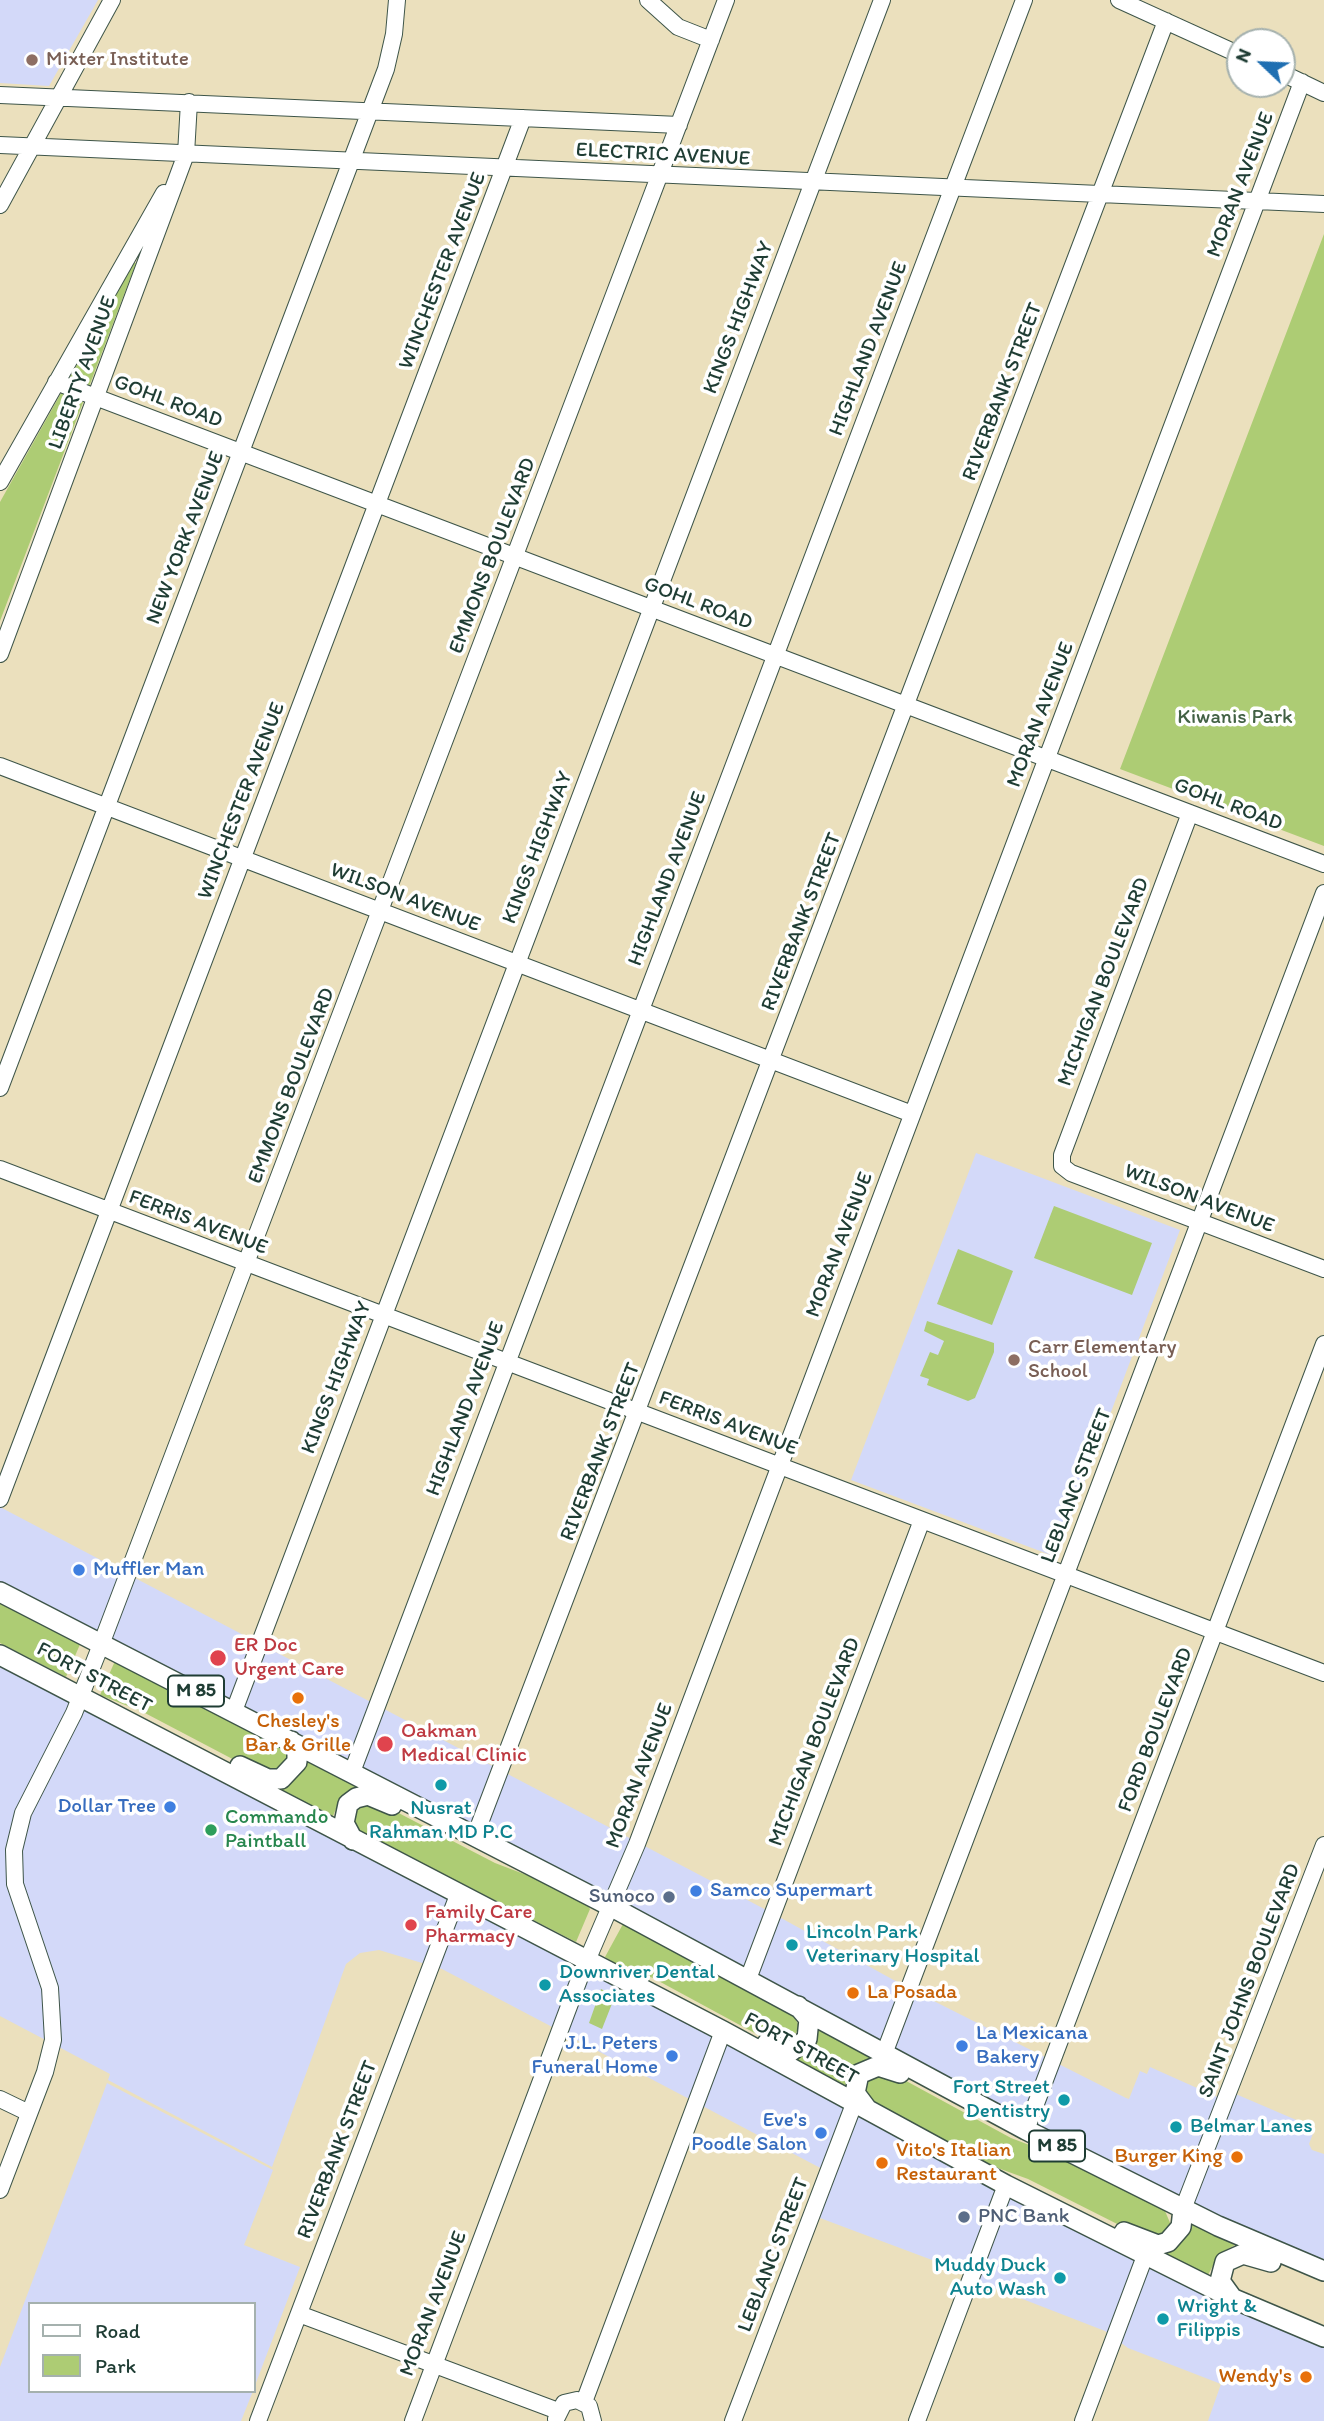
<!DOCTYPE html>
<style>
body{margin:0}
#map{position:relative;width:1324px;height:2421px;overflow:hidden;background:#ebe0bd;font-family:Itim,sans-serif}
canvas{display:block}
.legend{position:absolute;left:28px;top:2302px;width:228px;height:91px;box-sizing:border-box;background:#fff;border:2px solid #a5b1ae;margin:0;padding:9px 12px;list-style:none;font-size:21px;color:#1f3d34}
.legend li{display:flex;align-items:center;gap:14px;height:35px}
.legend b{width:35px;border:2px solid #a5b1ae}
.north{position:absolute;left:1226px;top:28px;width:70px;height:70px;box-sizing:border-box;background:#fff;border:2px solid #a5b1ae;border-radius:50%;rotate:293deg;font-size:19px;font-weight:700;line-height:28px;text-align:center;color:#1f3d34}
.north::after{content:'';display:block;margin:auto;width:24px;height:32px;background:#1f6fb2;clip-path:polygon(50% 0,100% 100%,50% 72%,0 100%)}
</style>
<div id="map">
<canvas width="1324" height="2421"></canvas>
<ul class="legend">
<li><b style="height:9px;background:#fff"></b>Road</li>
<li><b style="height:19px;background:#adcc74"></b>Park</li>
</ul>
<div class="north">N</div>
</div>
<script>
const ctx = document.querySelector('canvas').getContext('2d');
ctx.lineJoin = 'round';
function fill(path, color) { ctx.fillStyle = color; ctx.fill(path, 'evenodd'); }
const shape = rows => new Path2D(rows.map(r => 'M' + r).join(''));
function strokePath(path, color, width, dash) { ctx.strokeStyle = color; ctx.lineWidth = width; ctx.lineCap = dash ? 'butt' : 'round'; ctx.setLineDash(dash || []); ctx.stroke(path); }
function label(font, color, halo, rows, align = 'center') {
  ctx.font = font + ' Itim,sans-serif'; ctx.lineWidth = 7; ctx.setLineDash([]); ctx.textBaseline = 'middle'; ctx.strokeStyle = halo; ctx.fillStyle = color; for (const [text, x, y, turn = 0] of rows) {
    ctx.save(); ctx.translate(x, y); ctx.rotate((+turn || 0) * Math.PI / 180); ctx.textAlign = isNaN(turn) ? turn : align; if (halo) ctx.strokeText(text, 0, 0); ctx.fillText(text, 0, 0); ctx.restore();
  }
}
const built = shape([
 [0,0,98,0,49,86,0,83],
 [976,1153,1180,1230,1056,1557,851,1480],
 [0,1507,772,1913,910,1989,1126,2098,1129,2099,1140,2071,1147,2074,1150,2067,1215,2096,1227,2100,1231,2092,1315,2128,1309,2144,1312,2150,1324,2154,1324,2271,1290,2258,0,1592],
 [0,1655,458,1895,1324,2337,1324,2421,1208,2421,1221,2384,1128,2348,1105,2331,971,2279,972,2275,812,2215,828,2172,442,1969,379,1950,360,1953,346,1964,272,2167,108,2080,110,2074,0,2016],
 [107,2083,273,2170,244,2245,300,2267,254,2388,254,2304,30,2304,30,2391,253,2391,241,2421,0,2421,0,2367]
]);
const green = shape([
 [1324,234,1324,846,1120,769],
 [134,263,136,263,0,621,0,502],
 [1054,1206,1152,1243,1132,1295,1034,1258],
 [958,1249,1013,1271,992,1325,937,1304],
 [927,1321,994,1343,994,1352,975,1398,968,1401,927,1385,929,1379,920,1376,930,1352,938,1355,944,1341,924,1331],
 [0,1602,81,1642,66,1677,0,1643],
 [115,1661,284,1749,288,1759,280,1768,271,1771,242,1764,143,1712,100,1695],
 [306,1759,358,1786,339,1801,333,1816,281,1790,299,1775],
 [365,1805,387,1807,495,1863,537,1879,588,1906,590,1909,576,1942,356,1829,352,1813],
 [623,1924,794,2016,799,2026,796,2033,786,2038,762,2037,653,1978,617,1965,605,1957],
 [601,1989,615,1996,602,2029,589,2023],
 [816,2027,872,2058,853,2071,845,2086,791,2058],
 [884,2075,897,2076,1011,2138,1045,2151,1165,2211,1171,2225,1165,2233,1141,2236,1028,2179,995,2167,868,2099,864,2094,867,2080],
 [1189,2222,1235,2245,1219,2254,1208,2275,1165,2253,1180,2243]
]);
const minor = shape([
 [648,0,678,27,711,40],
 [1119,0,1240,55],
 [1282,73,1324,93],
 [0,95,679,125],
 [0,145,1324,204],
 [0,205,112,0],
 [56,382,1324,864],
 [0,482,164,193],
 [0,654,186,154,189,102],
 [0,766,912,1114],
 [1190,813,1062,1155,1062,1166,1071,1173,1324,1269],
 [0,1088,386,69,394,34,397,0],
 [0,1169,1324,1673],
 [0,1499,523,118],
 [234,1711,882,0],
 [352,1772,1024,0],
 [475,1836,1166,21],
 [748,1979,922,1520],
 [884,2054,1324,893],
 [0,2099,29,2113],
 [1026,2130,1324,1344],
 [0,2190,45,2072,53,2040,50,1988,15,1884,14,1850,23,1813,74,1713,102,1642,726,0],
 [1183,2209,1324,1845],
 [299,2314,558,2411],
 [584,2402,723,2031],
 [556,2419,564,2403,577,2400,589,2406,593,2421],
 [258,2421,458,1895],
 [413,2421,580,1977,637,1844,1302,82],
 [733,2421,854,2104],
 [917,2421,1006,2185],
 [1083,2421,1145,2256]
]);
const major = shape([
 [0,1592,612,1907,1026,2130,1218,2226,1324,2271],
 [0,1655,723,2031,1006,2185,1234,2299,1324,2337],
 [240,1766,268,1779,281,1779,297,1762,297,1751,291,1741],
 [353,1840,344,1823,348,1804,356,1798,368,1795,392,1805],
 [767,2043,790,2052,807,2039,809,2019,798,2006],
 [867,2109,855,2093,859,2074,878,2066,900,2073],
 [1124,2232,1158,2245,1168,2242,1181,2227,1183,2209],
 [1233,2299,1220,2281,1225,2262,1243,2254,1271,2262]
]);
const markers = [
 [32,60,7,"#8d6e63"],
 [1014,1360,7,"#8d6e63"],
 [79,1570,7,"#3f7fe0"],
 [218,1658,9,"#e0444e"],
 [298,1698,7,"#e8710a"],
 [385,1744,9,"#e0444e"],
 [441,1785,7,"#0f9aa8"],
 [170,1807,7,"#3f7fe0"],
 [211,1830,7,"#2e9e5b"],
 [696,1891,7,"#3f7fe0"],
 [669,1897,7,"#5c6f8a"],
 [411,1925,7,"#e0444e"],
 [792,1945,7,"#0f9aa8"],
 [545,1985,7,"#0f9aa8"],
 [853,1993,7,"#e8710a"],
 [962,2046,7,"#3f7fe0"],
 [672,2056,7,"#3f7fe0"],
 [1064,2100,7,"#0f9aa8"],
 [1176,2127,7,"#0f9aa8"],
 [821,2133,7,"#3f7fe0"],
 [1237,2157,7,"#e8710a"],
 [882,2163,7,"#e8710a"],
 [964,2217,7,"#5c6f8a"],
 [1060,2278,7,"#0f9aa8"],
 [1163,2319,7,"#0f9aa8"],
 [1306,2377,7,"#e8710a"]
];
const shields = [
 [196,1691,56],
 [1057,2146,56]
];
const shieldNames = [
 ["M 85",196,1691],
 ["M 85",1057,2146]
];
const educationNames = [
 ["Mixter Institute",46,60],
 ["Carr Elementary",1028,1348],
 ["School",1028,1372]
];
const streetNames = [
 ["ELECTRIC AVENUE",663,155,3],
 ["MORAN AVENUE",1241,185,-69],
 ["WINCHESTER AVENUE",443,271,-69],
 ["KINGS HIGHWAY",739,318,-69],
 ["HIGHLAND AVENUE",869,349,-69],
 ["LIBERTY AVENUE",83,373,-70],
 ["RIVERBANK STREET",1003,392,-69],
 ["GOHL ROAD",168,402,21],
 ["NEW YORK AVENUE",186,538,-69],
 ["EMMONS BOULEVARD",493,556,-69],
 ["GOHL ROAD",698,604,21],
 ["MORAN AVENUE",1041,715,-69],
 ["WINCHESTER AVENUE",242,801,-69],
 ["GOHL ROAD",1228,805,21],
 ["KINGS HIGHWAY",538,848,-69],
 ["HIGHLAND AVENUE",668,879,-69],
 ["WILSON AVENUE",405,898,21],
 ["RIVERBANK STREET",802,922,-69],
 ["MICHIGAN BOULEVARD",1104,982,-69],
 ["EMMONS BOULEVARD",292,1086,-69],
 ["WILSON AVENUE",1199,1199,21],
 ["FERRIS AVENUE",198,1223,21],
 ["MORAN AVENUE",840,1245,-69],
 ["KINGS HIGHWAY",337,1378,-69],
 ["HIGHLAND AVENUE",466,1409,-69],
 ["FERRIS AVENUE",728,1424,21],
 ["RIVERBANK STREET",601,1452,-69],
 ["LEBLANC STREET",1077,1486,-69],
 ["FORT STREET",94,1678,28],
 ["FORD BOULEVARD",1156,1730,-69],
 ["MICHIGAN BOULEVARD",815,1742,-69],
 ["MORAN AVENUE",640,1776,-69],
 ["SAINT JOHNS BOULEVARD",1250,1981,-69],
 ["FORT STREET",801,2049,29],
 ["RIVERBANK STREET",338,2150,-69],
 ["LEBLANC STREET",774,2255,-69],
 ["MORAN AVENUE",434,2304,-69]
];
const parkNames = [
 ["Kiwanis Park",1235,718]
];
const shopNames = [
 ["Muffler Man",93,1570],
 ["Dollar Tree",156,1807,"right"],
 ["Samco Supermart",710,1891],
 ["La Mexicana",976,2034],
 ["Bakery",976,2058],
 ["J.L. Peters",658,2044,"right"],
 ["Funeral Home",658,2068,"right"],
 ["Eve's",807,2121,"right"],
 ["Poodle Salon",807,2145,"right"]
];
const healthNames = [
 ["ER Doc",234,1646],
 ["Urgent Care",234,1670],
 ["Oakman",401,1732],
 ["Medical Clinic",401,1756],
 ["Family Care",425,1913],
 ["Pharmacy",425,1937]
];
const foodNames = [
 ["Chesley's",298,1722,"center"],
 ["Bar & Grille",298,1746,"center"],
 ["La Posada",867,1993],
 ["Vito's Italian",896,2151],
 ["Restaurant",896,2175],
 ["Burger King",1223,2157,"right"],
 ["Wendy's",1292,2377,"right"]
];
const cultureNames = [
 ["Nusrat",441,1809,"center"],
 ["Rahman MD P.C",441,1833,"center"],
 ["Lincoln Park",806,1933],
 ["Veterinary Hospital",806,1957],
 ["Downriver Dental",559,1973],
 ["Associates",559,1997],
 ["Fort Street",1050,2088,"right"],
 ["Dentistry",1050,2112,"right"],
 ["Belmar Lanes",1190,2127],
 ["Muddy Duck",1046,2266,"right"],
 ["Auto Wash",1046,2290,"right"],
 ["Wright &",1177,2307],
 ["Filippis",1177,2331]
];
const leisureNames = [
 ["Commando",225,1818],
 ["Paintball",225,1842]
];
const serviceNames = [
 ["Sunoco",655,1897],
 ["PNC Bank",978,2217,"left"]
];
fill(built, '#d3d9f9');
fill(green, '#adcc74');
strokePath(minor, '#3e5549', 18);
strokePath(major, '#3e5549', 22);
strokePath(minor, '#fff', 16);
strokePath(major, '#fff', 19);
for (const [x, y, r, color] of markers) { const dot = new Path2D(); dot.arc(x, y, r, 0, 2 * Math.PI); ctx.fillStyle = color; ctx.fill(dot); strokePath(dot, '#fff', 2.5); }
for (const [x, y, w] of shields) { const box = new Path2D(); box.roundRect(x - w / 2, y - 15.5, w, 31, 5); ctx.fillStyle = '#fff'; ctx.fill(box); strokePath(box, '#1f3d34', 2); }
label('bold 19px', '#1f3d34', null, shieldNames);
label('21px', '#785e54', '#fff', educationNames, 'left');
label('21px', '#1f3d34', '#fff', streetNames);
label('21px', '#426144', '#fff', parkNames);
label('21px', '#366cbe', '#fff', shopNames, 'left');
label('21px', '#be3a42', '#fff', healthNames, 'left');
label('21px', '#c56008', '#fff', foodNames, 'left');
label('21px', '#0d838f', '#fff', cultureNames, 'left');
label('21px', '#27864d', '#fff', leisureNames, 'left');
label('21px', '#4e5e75', '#fff', serviceNames, 'right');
</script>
